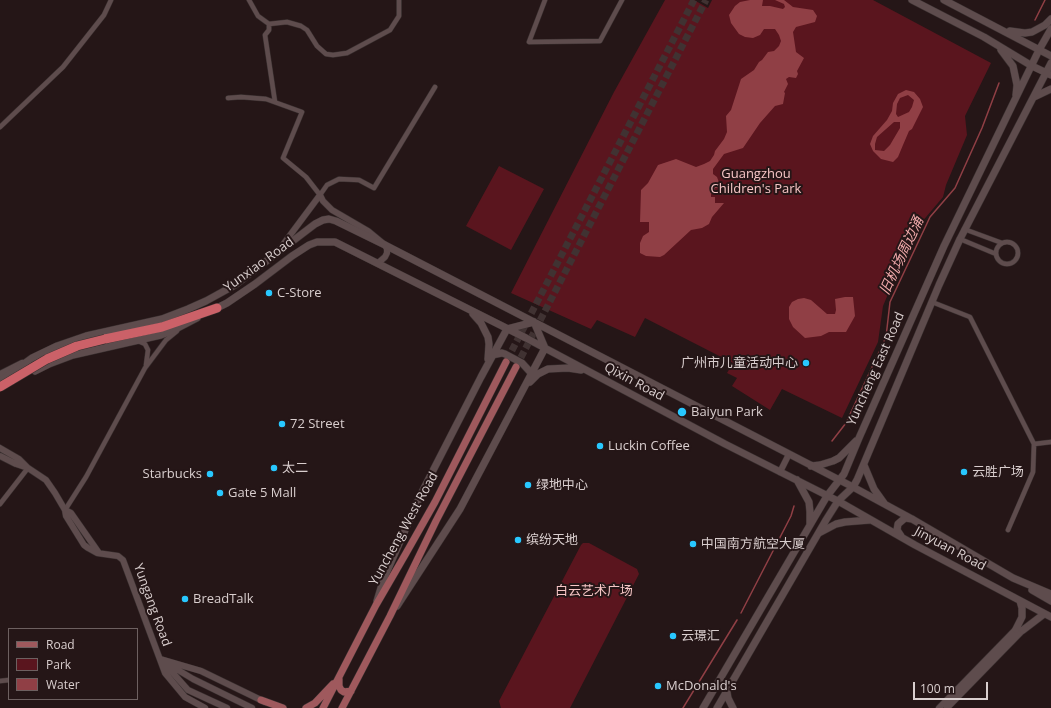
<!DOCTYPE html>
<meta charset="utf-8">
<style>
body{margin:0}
#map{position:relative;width:1051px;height:708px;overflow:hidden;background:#251617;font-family:"Open Sans",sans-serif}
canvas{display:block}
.legend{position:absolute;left:8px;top:628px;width:130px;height:72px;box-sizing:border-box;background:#251617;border:1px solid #6d6060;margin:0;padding:5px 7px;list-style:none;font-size:12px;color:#d9cece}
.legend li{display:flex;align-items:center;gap:8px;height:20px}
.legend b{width:20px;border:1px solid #6d6060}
.scale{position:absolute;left:913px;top:682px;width:75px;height:18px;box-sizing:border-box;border:2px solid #d9cece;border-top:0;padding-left:5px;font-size:12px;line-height:14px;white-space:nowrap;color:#d9cece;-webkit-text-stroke:3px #251617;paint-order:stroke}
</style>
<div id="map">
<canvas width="1051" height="708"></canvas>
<ul class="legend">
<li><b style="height:5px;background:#9f595d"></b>Road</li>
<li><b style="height:11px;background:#5a151e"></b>Park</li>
<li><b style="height:11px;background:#903f45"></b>Water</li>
</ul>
<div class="scale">100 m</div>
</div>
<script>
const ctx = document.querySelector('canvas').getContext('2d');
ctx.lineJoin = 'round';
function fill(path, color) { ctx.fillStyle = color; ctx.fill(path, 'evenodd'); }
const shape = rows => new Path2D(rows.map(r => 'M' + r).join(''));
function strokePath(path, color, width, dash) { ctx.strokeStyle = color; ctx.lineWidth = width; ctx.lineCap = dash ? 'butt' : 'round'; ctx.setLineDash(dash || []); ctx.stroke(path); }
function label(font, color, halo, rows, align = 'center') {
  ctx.font = font + ' "Open Sans","Noto Sans SC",sans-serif'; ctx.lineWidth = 4; ctx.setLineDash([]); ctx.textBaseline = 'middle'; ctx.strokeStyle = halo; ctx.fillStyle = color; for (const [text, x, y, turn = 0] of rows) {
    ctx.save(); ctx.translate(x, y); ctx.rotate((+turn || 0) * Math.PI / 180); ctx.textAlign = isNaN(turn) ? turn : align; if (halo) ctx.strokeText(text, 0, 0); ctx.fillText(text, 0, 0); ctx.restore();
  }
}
const green = shape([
 [665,0,694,0,708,8,712,0,873,0,991,63,965,116,967,135,946,185,943,197,921,223,899,268,883,306,878,342,842,418,782,389,770,410,732,386,737,378,727,373,733,363,645,318,635,337,597,320,591,329,511,293,614,92],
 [499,166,544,189,511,250,466,226],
 [583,543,589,543,637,569,639,574,570,708,501,708,499,701,581,545]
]);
const water = shape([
 [750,0,763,0,762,6,770,6,783,9,785,7,784,4,775,0,784,0,793,7,813,10,817,16,815,22,796,27,793,32,796,52,804,58,797,71,798,74,796,78,789,77,786,79,788,84,784,92,785,93,783,104,775,106,760,123,743,148,724,154,713,169,713,174,717,177,721,188,715,188,715,194,711,194,711,197,715,197,715,203,724,203,712,217,709,224,702,228,691,230,664,255,660,257,646,256,640,253,640,243,643,236,649,232,649,222,640,222,641,190,648,183,658,165,676,159,696,167,704,164,710,161,714,155,715,151,724,139,727,132,726,116,731,110,741,79,754,70,759,62,762,60,768,52,774,51,779,46,781,41,779,35,775,29,764,29,760,35,753,38,745,37,739,34,731,23,729,15,735,6,740,2],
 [906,90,914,92,920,99,923,107,912,129,909,131,903,145,898,157,893,162,881,159,873,151,870,144,873,136,887,120,892,111,893,103,898,94],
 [908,95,914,100,912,107,909,112,898,117,896,114,897,104,900,98],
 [894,122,900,122,900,128,890,145,884,151,875,150,875,144,877,137],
 [845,297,853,297,855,316,846,332,829,332,821,336,805,338,793,327,789,319,789,307,792,302,798,299,804,298,811,300,827,314,835,314,836,310,835,299]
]);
const stream = shape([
 [1035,20,1045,0],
 [832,441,846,423,886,337,890,302,930,217,955,188,982,128,999,83],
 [741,613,791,516,794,506],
 [683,708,737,620]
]);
const primaryTunnel = shape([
 [507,360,694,0],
 [516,367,706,0]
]);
const minor = shape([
 [249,0,258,16,269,24,287,22,301,26,307,30,317,46,326,54,333,55,347,53,390,30,399,16,399,0],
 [545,0,529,42,600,41,622,0],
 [269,24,269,30,265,35,275,102],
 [228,98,241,97,266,99,302,112,283,158,306,177,320,195,327,185,339,179,359,180,374,188,435,87],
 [0,127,63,67,104,15,111,0],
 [964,229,1002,243],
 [960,239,996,254],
 '996 253a11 11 0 1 1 22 0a11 11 0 1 1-22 0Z',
 [932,302,970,317,1034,444,1033,472,1008,530],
 [138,341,145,344,148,350,146,365],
 [1034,444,1051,442],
 [0,504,28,468],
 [65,510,86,477,145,368,166,340,177,331],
 [0,681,9,680]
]);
const tertiary = shape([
 [279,250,320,195,323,201,332,210,368,231,385,245,387,249,387,253,385,257,378,263],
 [0,374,22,363],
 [0,448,19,459,27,467],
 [0,456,16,464,28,468,46,480,55,493,65,510,66,516,84,545,88,548,97,553,118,556,123,560,165,673,185,697,205,708],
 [780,472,789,454],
 [65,510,71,513,99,553],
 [160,659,201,671,265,702],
 [165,664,188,690,227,708],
 [168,664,193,679,252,708],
 [939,708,1016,629],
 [947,708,1023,630]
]);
const secondary = shape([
 [912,0,984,37,1032,66,1051,75],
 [944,0,1051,56],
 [1010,31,1025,33,1032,32,1045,25,1051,19],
 [1001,50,1013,66,1017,85,1016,95],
 [1034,97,1051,89],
 [213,310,227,303,255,284,292,256,309,245,317,242,335,242,526,338,725,444,838,501,915,545,1051,617],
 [473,314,481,323,488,337,489,344,488,359],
 [492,355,502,353,505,354,522,363,532,374],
 [35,371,49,364,73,355,161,335,172,331,197,318],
 [0,381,32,358,57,346,86,336,162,319,188,309,206,301,235,285,315,224,323,220,329,219,336,221,385,245,853,487,912,519,1013,578,1051,594],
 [530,382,538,374,548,369,568,368,581,370],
 [864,465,874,489,884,503],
 [811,466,820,465,833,461,839,458,856,441],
 [797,480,809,502,810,512,810,524],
 [819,533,836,524,845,522,870,520],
 [901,536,897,530,898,524,905,518,912,519],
 [1032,590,1051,601],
 [377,601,384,578,421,494,481,377,507,329,534,322],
 [397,606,460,509,545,348,534,322],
 [1016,629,1022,617,1022,608,1020,601],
 [1023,630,1044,614],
 [727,692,728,698,733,708],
 [703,708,827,496,844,474,859,438,944,246,1039,50,1051,29],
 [717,708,826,520,838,501,853,487,857,480,939,285,960,239,1051,63]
]);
const primary = shape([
 [339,679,339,686,341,690,344,692,351,691],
 [261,700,283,708],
 [306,708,315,703,333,684],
 [323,708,376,605,405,555,435,502,506,362],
 [342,708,390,616,436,521,516,367]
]);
const motorway = shape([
 [105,339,162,327,217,308]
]);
const motorwayBridge = shape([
 [0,387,47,359,77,346,105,339]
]);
const markers = [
 [269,293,4,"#28c8ff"],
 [806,363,4,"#28c8ff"],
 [682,412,5,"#28c8ff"],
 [282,424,4,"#28c8ff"],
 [600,446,4,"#28c8ff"],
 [274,468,4,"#28c8ff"],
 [964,472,4,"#28c8ff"],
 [210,474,4,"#28c8ff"],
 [528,485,4,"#28c8ff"],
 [220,493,4,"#28c8ff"],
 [518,540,4,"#28c8ff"],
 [693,544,4,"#28c8ff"],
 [185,599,4,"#28c8ff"],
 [673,636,4,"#28c8ff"],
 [658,686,4,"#28c8ff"]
];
const parkNames = [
 ["Guangzhou",756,174],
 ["Children's Park",756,189],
 ["白云艺术广场",594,591]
];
const streetNames = [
 ["Yunxiao Road",259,265,-36],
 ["Yuncheng East Road",876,369,-66],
 ["Qixin Road",634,382,28],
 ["Yuncheng West Road",404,529,-61],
 ["Jinyuan Road",950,549,28],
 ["Yungang Road",152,605,70]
];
const poiNames = [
 ["C-Store",277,293],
 ["广州市儿童活动中心",798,363,"right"],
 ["Baiyun Park",691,412],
 ["72 Street",290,424],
 ["Luckin Coffee",608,446],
 ["太二",282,468],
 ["云胜广场",972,472],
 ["Starbucks",202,474,"right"],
 ["绿地中心",536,485],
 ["Gate 5 Mall",228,493],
 ["缤纷天地",526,540],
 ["中国南方航空大厦",701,544],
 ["BreadTalk",193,599],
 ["云璟汇",681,636],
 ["McDonald's",666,686]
];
const waterNames = [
 ["旧机场周边涌",902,256,-65]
];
fill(green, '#5a151e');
fill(water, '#903f45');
strokePath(stream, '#903f45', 1.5);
strokePath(primaryTunnel, '#403232', 7, [7, 3.5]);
strokePath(minor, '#3a3030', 5.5);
strokePath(tertiary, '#3a3030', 7);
strokePath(secondary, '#3a3030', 8);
strokePath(primary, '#3a3030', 8);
strokePath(motorway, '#3a3030', 10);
strokePath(minor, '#5e4c4d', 4.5);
strokePath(tertiary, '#5e4c4d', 6);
strokePath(secondary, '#5e4c4d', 7);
strokePath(primary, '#9f595d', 7);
strokePath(motorway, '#cb6168', 9);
strokePath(motorwayBridge, '#3a3030', 10, []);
strokePath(motorwayBridge, '#cb6168', 9);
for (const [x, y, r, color] of markers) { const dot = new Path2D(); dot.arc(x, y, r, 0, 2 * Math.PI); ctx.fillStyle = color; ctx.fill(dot); strokePath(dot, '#251617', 1.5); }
label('13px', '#f6c5c5', '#251617', parkNames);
label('13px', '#d9cece', '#251617', streetNames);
label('13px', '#d9cece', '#251617', poiNames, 'left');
label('italic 14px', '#f1aaab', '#251617', waterNames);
</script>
